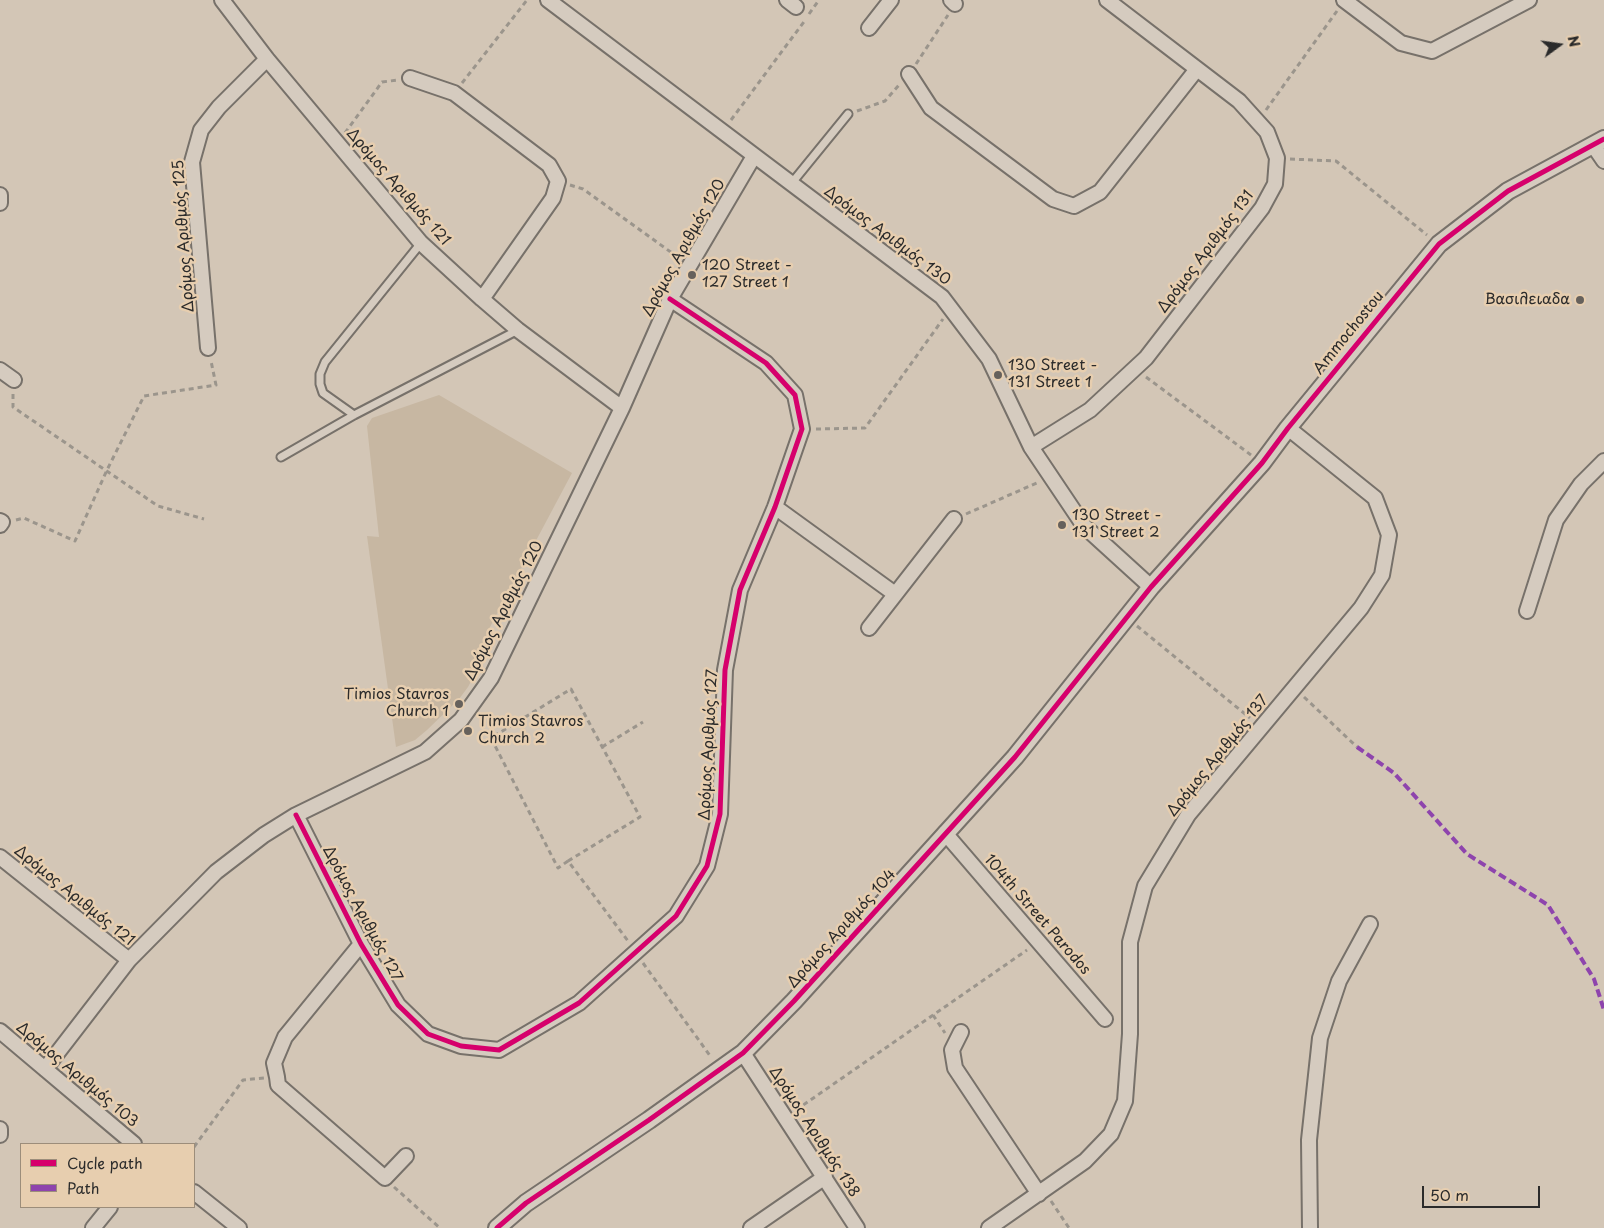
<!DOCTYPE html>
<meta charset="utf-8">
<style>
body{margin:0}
#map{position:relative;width:1604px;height:1228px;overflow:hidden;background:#d3c6b6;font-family:"Playpen Sans",sans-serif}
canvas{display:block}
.legend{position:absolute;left:20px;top:1143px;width:175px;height:65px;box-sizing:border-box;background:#e7ceaf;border:1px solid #9c8d7a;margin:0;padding:6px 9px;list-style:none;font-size:15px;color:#2b2b2b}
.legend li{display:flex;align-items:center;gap:10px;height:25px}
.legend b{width:25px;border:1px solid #9c8d7a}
.north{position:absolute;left:1534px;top:20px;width:50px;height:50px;-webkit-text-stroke:4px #e7ceaf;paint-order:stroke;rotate:76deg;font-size:14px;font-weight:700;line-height:20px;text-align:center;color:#2b2b2b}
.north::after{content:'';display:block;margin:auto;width:18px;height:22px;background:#2b2b2b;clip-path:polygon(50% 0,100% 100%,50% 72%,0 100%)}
.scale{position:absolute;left:1422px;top:1186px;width:118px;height:22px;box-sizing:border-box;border:2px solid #2b2b2b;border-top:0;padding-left:6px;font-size:15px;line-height:18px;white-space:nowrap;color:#2b2b2b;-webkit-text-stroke:4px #e7ceaf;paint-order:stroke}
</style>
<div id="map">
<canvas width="1604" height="1228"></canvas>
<ul class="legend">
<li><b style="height:6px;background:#d6006c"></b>Cycle path</li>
<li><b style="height:6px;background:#8e44ad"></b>Path</li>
</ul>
<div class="north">N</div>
<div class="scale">50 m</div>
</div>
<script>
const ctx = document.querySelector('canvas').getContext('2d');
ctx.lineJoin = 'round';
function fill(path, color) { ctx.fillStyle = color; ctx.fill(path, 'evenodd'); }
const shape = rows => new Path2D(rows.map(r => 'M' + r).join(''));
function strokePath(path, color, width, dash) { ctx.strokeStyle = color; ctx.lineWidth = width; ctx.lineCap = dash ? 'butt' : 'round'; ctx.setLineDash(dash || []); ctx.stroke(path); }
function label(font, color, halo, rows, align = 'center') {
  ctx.font = font + ' "Playpen Sans",sans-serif'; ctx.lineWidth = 5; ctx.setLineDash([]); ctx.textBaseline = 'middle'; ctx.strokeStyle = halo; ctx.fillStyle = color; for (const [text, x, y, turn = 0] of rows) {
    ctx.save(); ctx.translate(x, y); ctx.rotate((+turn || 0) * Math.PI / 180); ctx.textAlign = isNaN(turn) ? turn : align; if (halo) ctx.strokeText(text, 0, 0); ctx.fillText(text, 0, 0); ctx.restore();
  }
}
const green = shape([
 [439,395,572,473,490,627,491,633,486,653,468,687,459,699,427,730,415,740,396,747,367,536,379,537,367,426,372,418]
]);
const path = shape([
 [809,14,819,0],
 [916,64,948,15],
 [462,83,527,0],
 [1266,110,1337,11],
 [857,111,885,101,899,85],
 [731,120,806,19],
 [345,133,382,82,398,80],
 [1290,159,1336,161,1427,235],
 [570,185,583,189,679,258],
 [1146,377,1251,455],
 [13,394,13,407,158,506,204,519],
 [816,429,865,428,943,319],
 [966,514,1039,482],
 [16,520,24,518,75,541,107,470,144,396,216,385,211,361],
 [1137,626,1250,718],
 [1304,697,1357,747],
 [602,747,643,722],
 [568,861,558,868,491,738,571,689,640,817,568,861,628,941],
 [643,963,711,1057],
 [933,1015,945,1033],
 [796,1110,1027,950],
 [194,1147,243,1080,264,1078],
 [394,1187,440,1228],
 [1051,1201,1069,1228]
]);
const service = shape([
 [791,184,848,114],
 [354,415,323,393,320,384,320,374,325,362,421,243],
 [281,457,354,415,518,330]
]);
const minor = shape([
 [222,0,267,59,421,243,482,299,518,330,622,408],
 [548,0,942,297,989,359,1031,447,1084,526,1151,587],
 [787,0,796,7],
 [951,0,955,4],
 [1344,0,1401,43,1432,51,1529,0],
 [869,28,891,0],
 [909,74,931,108,1053,199,1074,206,1100,192,1197,69],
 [410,78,454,93,549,165,558,181,553,198,482,299],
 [1593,145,1604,161],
 [0,195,0,203],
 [208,348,192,162,201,130,219,107,267,59],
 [0,370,14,380],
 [1031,447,1090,410,1146,358,1262,208,1275,184,1277,158,1267,132,1239,101,1107,0],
 [775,507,895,594],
 [0,521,2,522,0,525],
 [1527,611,1556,520,1581,484,1604,461],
 [869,628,954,519],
 [296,815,361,944,398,1005,428,1034,461,1046,499,1050,579,1003,676,916,707,866,720,814,725,670,740,590,775,507,802,429,795,395,766,363,670,299],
 [945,833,1105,1019],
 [0,857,129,960],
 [361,944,285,1037,274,1063,277,1077,278,1085,385,1178,406,1156],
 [0,1031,134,1144],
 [961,1032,952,1050,955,1068,1039,1194],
 [743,1053,857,1228],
 [45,1069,129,960,216,872,264,835,296,815,425,752,461,720,491,678,622,408,670,299,754,156],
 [0,1129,0,1135],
 [194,1192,239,1228],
 [93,1228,110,1207],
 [751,1228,825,1177],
 [989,1228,1085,1161,1111,1134,1125,1101,1130,1034,1130,942,1145,886,1188,815,1361,608,1382,575,1389,535,1375,498,1288,428],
 [1310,1228,1309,1140,1320,1038,1339,981,1370,924]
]);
const tertiary = shape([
 [497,1228,526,1203,649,1120,743,1053,794,1001,1015,757,1151,587,1262,463,1288,428,1439,244,1508,191,1604,139]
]);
const quiet = shape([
 [1357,747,1394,773,1467,854,1548,905,1594,979,1604,1010]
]);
const cycleway = shape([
 [296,815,361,944,398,1005,428,1034,461,1046,499,1050,579,1003,676,916,707,866,720,814,725,670,740,590,775,507,802,429,795,395,766,363,670,299],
 [497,1228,526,1203,649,1120,743,1053,794,1001,1015,757,1151,587,1262,463,1288,428,1439,244,1508,191,1604,139]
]);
const markers = [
 [692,275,5,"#66615c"],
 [1580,300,5,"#66615c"],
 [998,375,5,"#66615c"],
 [1062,525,5,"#66615c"],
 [459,704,5,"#66615c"],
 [468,731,5,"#66615c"]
];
const streetNames = [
 ["Δρόμος Αριθμός 121",398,187,49],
 ["Δρόμος Αριθμός 125",184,236,-94],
 ["Δρόμος Αριθμός 130",887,236,37],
 ["Δρόμος Αριθμός 120",684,248,-61],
 ["Δρόμος Αριθμός 131",1206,252,-53],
 ["Ammochostou",1349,333,-51],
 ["Δρόμος Αριθμός 120",504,611,-63],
 ["Δρόμος Αριθμός 127",709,745,-87],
 ["Δρόμος Αριθμός 137",1218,756,-51],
 ["Δρόμος Αριθμός 121",74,896,39],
 ["Δρόμος Αριθμός 127",362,914,62],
 ["104th Street Parodos",1037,915,49],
 ["Δρόμος Αριθμός 104",842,929,-48],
 ["Δρόμος Αριθμός 103",77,1075,40],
 ["Δρόμος Αριθμός 138",814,1132,57]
];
const poiNames = [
 ["120 Street -",702,266],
 ["127 Street 1",702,283],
 ["Βασιλειαδα",1570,300,"right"],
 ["130 Street -",1008,366],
 ["131 Street 1",1008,383],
 ["130 Street -",1072,516],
 ["131 Street 2",1072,533],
 ["Timios Stavros",449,695,"right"],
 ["Church 1",449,712,"right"],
 ["Timios Stavros",478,722],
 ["Church 2",478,739]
];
fill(green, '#c7b7a2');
strokePath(service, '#77716a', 11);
strokePath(minor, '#77716a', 18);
strokePath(tertiary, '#77716a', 20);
strokePath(path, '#9b958c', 3, [5, 4]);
strokePath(service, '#d5cbbf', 7);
strokePath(minor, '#d5cbbf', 14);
strokePath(tertiary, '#d5cbbf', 16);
strokePath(quiet, '#8e44ad', 4, [8, 4]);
strokePath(cycleway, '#d6006c', 5);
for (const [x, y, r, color] of markers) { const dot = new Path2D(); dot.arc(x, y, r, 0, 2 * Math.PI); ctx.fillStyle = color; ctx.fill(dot); strokePath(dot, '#e7ceaf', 2); }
label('15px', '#2b2b2b', '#e7ceaf', streetNames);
label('15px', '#2b2b2b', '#e7ceaf', poiNames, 'left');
</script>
